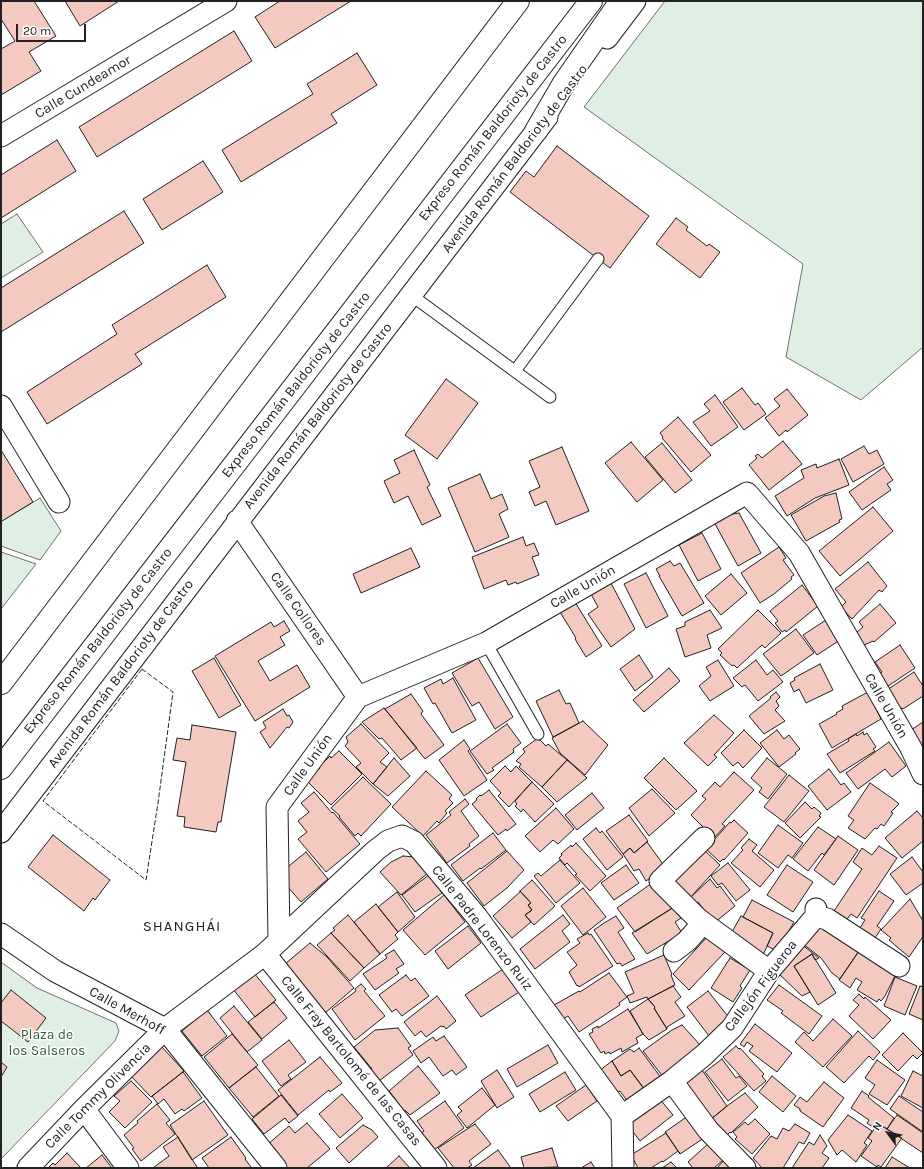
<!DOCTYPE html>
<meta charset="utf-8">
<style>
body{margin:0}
#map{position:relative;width:924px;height:1169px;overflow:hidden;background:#fff;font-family:Karla,sans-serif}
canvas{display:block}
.frame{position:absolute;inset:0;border:2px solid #222;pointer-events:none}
.north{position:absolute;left:868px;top:1113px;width:40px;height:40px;-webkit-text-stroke:3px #fff;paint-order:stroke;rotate:303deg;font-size:11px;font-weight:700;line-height:16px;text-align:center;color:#222}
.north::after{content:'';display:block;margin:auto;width:14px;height:18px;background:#222;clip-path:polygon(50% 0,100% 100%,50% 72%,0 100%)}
.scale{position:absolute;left:16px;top:24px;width:70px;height:18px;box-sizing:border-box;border:2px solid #222;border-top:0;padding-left:5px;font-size:12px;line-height:14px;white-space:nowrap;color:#222;-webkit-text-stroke:3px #fff;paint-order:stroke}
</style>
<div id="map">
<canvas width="924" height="1169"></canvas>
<div class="frame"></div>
<div class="north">N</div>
<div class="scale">20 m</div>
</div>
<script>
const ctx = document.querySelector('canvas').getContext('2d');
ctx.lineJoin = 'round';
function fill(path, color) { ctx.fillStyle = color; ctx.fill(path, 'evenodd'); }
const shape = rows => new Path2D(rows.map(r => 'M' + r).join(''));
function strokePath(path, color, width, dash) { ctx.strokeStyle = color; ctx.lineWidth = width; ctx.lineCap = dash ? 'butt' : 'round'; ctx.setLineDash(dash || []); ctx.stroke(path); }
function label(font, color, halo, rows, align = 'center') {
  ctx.font = font + ' Karla,sans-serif'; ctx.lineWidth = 3; ctx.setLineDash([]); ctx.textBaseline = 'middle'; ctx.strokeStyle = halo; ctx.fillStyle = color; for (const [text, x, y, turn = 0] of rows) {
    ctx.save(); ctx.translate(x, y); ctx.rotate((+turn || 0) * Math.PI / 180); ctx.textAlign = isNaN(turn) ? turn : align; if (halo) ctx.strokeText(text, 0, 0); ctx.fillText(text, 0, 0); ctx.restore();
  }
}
const green = shape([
 [665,1,923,1,923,347,861,400,786,357,803,264,584,107,665,1],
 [17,214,43,252,1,278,1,224,17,214],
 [40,498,61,531,40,560,1,546,1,520,2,521,40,498],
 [1,552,36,564,1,609,1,552],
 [1,962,37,988,116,1023,119,1031,115,1041,1,1159,1,962]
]);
const building = shape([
 [1,1,34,1,56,36,29,52,41,71,1,95,1,49,15,41,1,19,1,1],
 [65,1,119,1,80,26,65,1],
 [280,1,351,1,275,48,255,17,280,1],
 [234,31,252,61,97,157,79,127,234,31],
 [357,53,377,85,331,114,337,123,241,182,222,150,313,94,307,84,357,53],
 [57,140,76,171,1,218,1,175,57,140],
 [557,146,649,216,610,268,510,192,526,171,534,177,557,146],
 [203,161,223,192,162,230,143,199,203,161],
 [124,211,144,243,1,332,1,288,124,211],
 [676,218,688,227,686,230,707,246,709,244,720,252,700,278,656,244,676,218],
 [207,265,226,297,135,354,142,364,47,424,27,392,117,334,112,325,207,265],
 [446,379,478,403,437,459,405,435,446,379],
 [742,388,755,405,758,403,766,414,744,430,723,402,742,388],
 [787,389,808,415,787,432,786,430,779,436,765,418,780,406,774,399,787,389],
 [715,395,738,427,711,446,693,422,710,411,704,404,715,395],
 [678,417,711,455,691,472,662,438,663,437,660,433,678,417],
 [783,441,802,464,769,490,749,465,757,458,755,456,758,454,762,458,783,441],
 [631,442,663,480,637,502,605,463,631,442],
 [662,443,692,480,675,493,645,457,662,443],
 [864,446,869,454,877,450,884,464,853,482,841,459,864,446],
 [562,447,589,511,556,525,546,501,535,506,529,492,540,487,529,461,562,447],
 [1,450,33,502,2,521,1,520,1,450],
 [414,450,430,485,427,487,441,516,422,525,408,496,394,503,384,481,400,473,394,460,414,450],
 [839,459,849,485,815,498,787,516,775,496,804,478,801,470,816,464,817,468,839,459],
 [884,467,893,480,887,484,891,490,862,510,849,492,884,467],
 [480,474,491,499,502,494,508,509,499,514,509,537,475,552,448,488,480,474],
 [836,493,842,519,839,520,840,522,806,541,791,515,824,496,836,493],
 [873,507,893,531,840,576,819,551,873,507],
 [739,513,761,553,738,566,714,522,726,515,739,513],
 [702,533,721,569,698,581,679,545,702,533],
 [523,537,526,546,534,543,539,555,532,557,539,575,517,584,516,582,508,585,506,580,484,589,472,557,523,537],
 [779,547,786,558,783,560,794,575,791,577,792,579,774,594,760,603,741,573,779,547],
 [411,548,420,567,361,593,353,574,411,548],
 [670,561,674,566,680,563,704,603,682,616,659,576,660,576,656,569,670,561],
 [868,562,887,586,882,592,879,590,852,619,841,607,846,602,835,589,868,562],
 [646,573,668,616,646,628,624,584,646,573],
 [731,574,747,593,721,615,705,596,731,574],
 [611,583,635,629,611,647,588,614,598,607,591,594,611,583],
 [802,585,818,606,786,632,785,630,782,632,775,623,778,621,770,611,802,585],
 [575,602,602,646,586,657,575,639,576,638,560,612,575,602],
 [880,604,896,623,874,642,873,641,862,646,856,633,863,627,859,622,880,604],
 [710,610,722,628,707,635,711,648,685,657,676,629,685,626,685,622,710,610],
 [758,610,781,633,765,648,762,645,737,668,734,665,732,666,720,655,722,653,718,649,758,610],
 [826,620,840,640,817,655,803,635,826,620],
 [284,621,290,631,280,637,285,645,258,661,270,681,297,665,310,687,255,721,215,656,271,622,274,627,284,621],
 [796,629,814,653,781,676,763,654,796,629],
 [900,645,915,668,888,686,880,674,882,672,875,662,900,645],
 [639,655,653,677,635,691,620,669,639,655],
 [214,658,241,705,219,718,192,671,214,658],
 [478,658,513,717,495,729,479,702,472,706,452,673,478,658],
 [718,660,734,686,710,701,699,686,711,676,706,667,718,660],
 [756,660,767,675,773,670,783,682,758,701,745,685,742,687,733,678,756,660],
 [820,664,833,690,806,703,799,689,794,692,790,683,795,680,794,678,820,664],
 [669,668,680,681,644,712,633,700,669,668],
 [914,672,923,686,923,696,903,709,902,708,897,710,887,690,914,672],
 [453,678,476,720,452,733,435,703,433,704,424,688,441,679,443,684,453,678],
 [559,690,566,704,570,703,579,723,553,737,536,701,559,690],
 [776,692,780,697,776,701,779,706,775,710,785,721,764,734,749,716,771,698,770,697,776,692],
 [868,692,881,719,832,748,819,724,837,714,836,713,843,709,842,706,868,692],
 [411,694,423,711,421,714,444,745,425,759,385,709,411,694],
 [384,708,417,748,401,760,382,738,379,739,362,722,384,708],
 [283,709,287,716,289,715,293,722,289,728,287,727,270,748,260,732,266,728,263,722,283,709],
 [714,715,734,733,714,755,717,757,708,766,684,743,714,715],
 [583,721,608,745,585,775,560,753,552,738,583,721],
 [923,722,923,745,919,748,911,730,923,722],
 [361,724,389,753,380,762,387,767,373,784,356,767,361,763,345,746,348,742,346,737,361,724],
 [507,724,521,743,513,749,514,752,492,768,494,770,487,774,470,751,507,724],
 [192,725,236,732,221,822,218,822,216,832,184,827,185,817,177,816,186,762,173,760,177,738,190,740,192,725],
 [744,730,762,748,743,768,738,762,733,766,721,753,744,730],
 [777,730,784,739,789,735,800,749,795,753,796,754,779,767,760,743,777,730],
 [863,732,864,735,867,733,876,747,873,749,875,751,840,773,827,754,849,741,848,739,856,734,857,736,863,732],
 [538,738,546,746,548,744,567,760,542,787,519,767,521,764,516,761,525,752,523,749,538,738],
 [464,740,470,749,468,751,487,780,464,796,439,760,464,740],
 [889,742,906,766,892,777,885,769,858,789,846,773,889,742],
 [339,751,362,774,331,805,307,781,320,768,319,767,330,756,331,758,339,751],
 [394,758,410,776,388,796,373,784,394,758],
 [664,758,697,791,676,810,644,778,664,758],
 [767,758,787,774,768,799,759,792,762,788,751,778,767,758],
 [567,760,587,778,557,802,542,787,567,760],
 [505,766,511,772,516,766,532,782,509,807,498,796,501,793,490,781,505,766],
 [829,769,841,785,844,783,851,792,827,810,808,786,829,769],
 [426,771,452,795,449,799,453,803,445,811,447,813,439,823,437,821,423,836,392,807,426,771],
 [734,772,754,790,722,824,725,826,714,838,691,815,706,799,702,796,715,782,720,787,734,772],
 [789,775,809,791,784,822,764,807,789,775],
 [363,777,391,804,361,836,358,833,355,836,339,817,340,816,331,808,363,777],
 [532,782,554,804,535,822,523,809,521,812,515,806,517,804,515,801,532,782],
 [870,783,893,799,899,804,891,812,893,813,884,826,881,824,877,829,875,828,865,839,848,828,854,820,848,816,870,783],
 [652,789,675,813,649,836,629,808,652,789],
 [489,790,516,824,507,831,506,829,498,835,472,804,477,800,476,799,480,795,481,796,489,790],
 [314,792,332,813,333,812,360,844,326,872,298,839,307,832,298,821,309,812,301,803,314,792],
 [592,793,604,808,577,830,565,815,592,793],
 [465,799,469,804,461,811,479,836,469,844,470,846,447,863,426,835,451,815,449,812,465,799],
 [805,802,812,809,814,807,821,813,819,816,821,817,800,838,785,823,805,802],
 [556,808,574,829,558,844,553,840,540,852,525,836,556,808],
 [917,811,923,818,923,841,902,858,885,838,917,811],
 [629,815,648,841,634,853,630,848,623,854,606,831,629,815],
 [734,820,748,833,724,860,723,859,720,862,706,849,730,822,731,823,734,820],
 [778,825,803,843,792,858,788,855,778,868,758,853,778,825],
 [818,827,836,839,824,855,822,853,808,871,793,859,818,827],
 [596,828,600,833,602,831,623,857,607,870,583,839,596,828],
 [493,833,506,850,481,869,480,868,463,881,451,865,493,833],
 [53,835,110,880,95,900,93,898,84,911,28,867,53,835],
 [838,836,858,850,834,885,814,870,838,836],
 [749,839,757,845,752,851,774,870,760,887,731,863,743,850,741,848,749,839],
 [647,842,665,867,646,881,639,869,634,871,623,854,630,848,634,853,647,842],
 [576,843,606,876,590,891,575,875,577,874,567,863,565,865,559,858,562,855,561,854,571,845,572,847,576,843],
 [879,846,897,858,857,918,851,914,847,919,834,911,862,869,853,862,862,848,872,855,879,846],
 [703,849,720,865,688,900,671,883,703,849],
 [507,851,524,870,507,888,484,906,467,883,507,851],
 [306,852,328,879,301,902,286,885,284,870,306,852],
 [403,856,414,857,428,873,401,895,380,872,391,862,403,856],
 [912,857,923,872,923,883,906,895,890,874,912,857],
 [560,860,580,883,556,903,534,876,538,873,541,876,560,860],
 [728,863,750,890,736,901,722,883,718,885,711,876,728,863],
 [626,865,639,883,614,900,601,883,626,865],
 [787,865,813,882,793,912,767,895,787,865],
 [429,875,442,893,415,912,402,895,429,875],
 [710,879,717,888,720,886,735,906,714,923,698,902,696,905,690,898,710,879],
 [532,880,555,906,534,925,525,915,532,910,528,905,531,903,520,891,532,880],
 [652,883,674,907,635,932,617,908,652,883],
 [583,888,606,917,583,935,561,906,583,888],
 [520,891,531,903,528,905,532,910,525,915,531,922,512,938,493,916,520,892,520,891],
 [879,891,894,901,877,926,881,929,873,941,858,931,865,920,861,918,879,891],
 [397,892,415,917,398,932,378,907,397,892],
 [444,895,465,922,425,955,403,930,444,895],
 [910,899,923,921,923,939,922,938,909,957,889,940,891,938,881,930,910,899],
 [752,900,794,922,777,951,767,946,773,933,743,917,752,900],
 [376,904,398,932,395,935,398,939,380,954,354,922,376,904],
 [674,907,673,908,681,918,675,922,682,933,647,954,632,933,674,907],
 [348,915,380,954,364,968,331,933,335,930,333,928,348,915],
 [563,915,570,924,562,931,570,942,535,969,520,949,563,915],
 [616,916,624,928,618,932,635,959,622,966,620,963,617,964,594,930,604,923,616,916],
 [741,916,773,933,763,955,729,937,741,916],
 [820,923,859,951,840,979,832,973,821,958,803,944,820,923],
 [468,926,481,943,448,969,435,951,468,926],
 [331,933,364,968,350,981,317,945,331,933],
 [588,933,589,935,591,934,613,966,579,987,578,985,577,986,569,972,577,965,567,952,580,943,577,939,588,933],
 [708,936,725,952,689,990,673,974,708,936],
 [310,943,327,957,354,988,325,1013,285,964,310,943],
 [801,944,819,958,815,960,812,954,794,966,810,992,802,996,778,973,801,944],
 [394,950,404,964,396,969,399,973,375,990,363,974,387,958,385,955,394,950],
 [859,951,896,974,885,996,881,1001,879,999,877,1002,857,990,862,982,856,978,850,988,839,980,859,951],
 [812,954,836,993,818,1005,794,966,812,954],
 [664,955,672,974,671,975,675,985,648,999,647,997,630,1003,627,996,634,993,625,972,664,955],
 [730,958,750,970,740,986,742,988,733,1002,711,988,730,958],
 [503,969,519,992,481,1017,465,995,503,969],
 [254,973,276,1000,255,1017,233,989,254,973],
 [609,973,627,997,619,1003,620,1005,579,1032,568,1016,563,1019,553,1008,555,1006,554,1005,579,991,580,992,609,973],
 [406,975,411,981,415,978,429,996,402,1016,396,1009,392,1012,379,995,406,975],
 [895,977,917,986,905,1015,884,1006,895,977],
 [361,984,366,989,364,991,385,1016,355,1040,332,1009,356,991,355,989,361,984],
 [779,985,822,1016,809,1034,781,1013,783,1011,767,1000,779,985],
 [673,986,681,997,675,1002,685,1016,667,1027,667,1029,654,1008,655,1007,648,999,673,986],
 [920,986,923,987,923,1020,909,1014,920,986],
 [11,990,46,1018,28,1042,1,1021,1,1003,11,990],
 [708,991,730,1019,709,1036,687,1007,708,991],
 [859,994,864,999,865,997,891,1020,873,1039,849,1016,859,1005,853,1000,859,994],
 [437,996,456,1021,446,1029,444,1026,443,1027,441,1026,426,1037,421,1031,415,1036,404,1022,437,996],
 [648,999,655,1007,654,1008,667,1029,649,1040,643,1034,630,1011,648,999],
 [274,1002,287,1018,262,1039,248,1022,274,1002],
 [234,1006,262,1040,247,1052,220,1018,234,1006],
 [628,1009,643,1034,636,1038,638,1043,622,1052,621,1048,610,1054,609,1052,605,1054,604,1051,601,1053,589,1034,593,1032,592,1029,598,1026,598,1028,628,1009],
 [207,1010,227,1036,202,1056,182,1031,207,1010],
 [833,1019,852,1036,823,1067,795,1042,804,1032,813,1041,833,1019],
 [755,1024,792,1053,777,1072,749,1051,753,1046,747,1042,744,1047,740,1044,755,1024],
 [682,1025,701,1046,664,1078,643,1051,672,1030,682,1025],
 [398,1028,411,1046,408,1048,413,1055,379,1081,370,1070,372,1069,354,1047,375,1030,398,1028],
 [858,1031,880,1052,873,1060,869,1056,844,1083,826,1067,858,1031],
 [903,1033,923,1053,917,1059,913,1055,898,1071,882,1055,903,1033],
 [232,1034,258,1065,229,1088,204,1057,232,1034],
 [444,1036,467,1067,456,1075,452,1070,443,1076,429,1057,421,1063,413,1051,433,1037,436,1041,444,1036],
 [289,1040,306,1062,288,1075,291,1079,281,1086,262,1061,289,1040],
 [548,1045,558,1063,517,1087,507,1069,548,1045],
 [161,1046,184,1071,151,1097,130,1075,161,1046],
 [736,1046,739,1049,740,1048,764,1074,762,1076,766,1081,754,1091,723,1057,736,1046],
 [639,1048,662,1079,646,1091,630,1070,621,1076,612,1061,630,1049,634,1052,639,1048],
 [320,1057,342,1083,330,1092,329,1090,298,1115,278,1090,320,1057],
 [722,1059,736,1078,739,1076,747,1086,728,1101,705,1072,722,1059],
 [877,1060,905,1080,887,1105,869,1094,875,1085,865,1078,877,1060],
 [612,1061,621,1076,630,1070,644,1089,628,1102,620,1091,616,1094,599,1071,612,1061],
 [1,1062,7,1067,1,1077,1,1062],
 [418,1066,440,1093,410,1115,405,1110,403,1112,394,1101,396,1100,389,1091,418,1066],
 [256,1067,279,1096,253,1117,229,1088,256,1067],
 [497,1070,514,1097,497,1108,481,1081,497,1070],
 [702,1070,727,1106,710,1120,686,1082,702,1070],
 [913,1071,923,1076,923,1108,901,1096,913,1071],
 [183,1072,202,1098,184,1111,182,1109,175,1114,164,1099,158,1104,152,1096,183,1072],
 [565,1072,576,1090,540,1112,529,1094,565,1072],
 [772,1076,796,1096,783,1112,759,1092,772,1076],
 [131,1081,152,1102,125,1128,109,1112,120,1101,114,1096,131,1081],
 [824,1082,844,1098,823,1127,800,1111,800,1109,794,1105,800,1097,807,1102,824,1082],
 [586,1085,597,1101,568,1121,556,1106,586,1085],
 [482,1088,495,1105,467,1128,457,1115,462,1111,458,1107,482,1088],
 [862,1091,869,1096,868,1097,894,1118,887,1129,882,1126,879,1131,867,1123,869,1120,851,1108,862,1091],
 [745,1093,758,1107,731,1133,730,1132,726,1136,710,1120,727,1106,745,1093],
 [342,1094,363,1118,340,1138,319,1114,342,1094],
 [281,1095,298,1116,289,1123,285,1118,264,1134,252,1119,281,1095],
 [899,1096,923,1112,923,1132,890,1109,899,1096],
 [659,1098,673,1115,640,1141,627,1124,659,1098],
 [204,1101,228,1135,192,1160,170,1125,204,1101],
 [445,1101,464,1128,434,1150,421,1133,424,1131,417,1121,445,1101],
 [157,1104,170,1120,166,1123,175,1134,141,1161,132,1149,134,1148,124,1135,138,1123,137,1121,157,1104],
 [848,1115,872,1131,864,1143,867,1145,856,1162,842,1150,837,1155,828,1140,848,1115],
 [897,1115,923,1133,923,1153,887,1129,897,1115],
 [688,1116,704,1138,680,1154,665,1132,688,1116],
 [755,1119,770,1134,752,1154,735,1139,737,1137,733,1132,745,1122,748,1125,755,1119],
 [307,1123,330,1149,307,1168,286,1168,267,1145,289,1126,295,1133,307,1123],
 [475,1124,491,1144,469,1161,472,1165,467,1168,454,1168,438,1148,475,1124],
 [795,1124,810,1133,804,1144,799,1142,783,1168,762,1168,753,1158,754,1157,771,1136,777,1139,783,1128,789,1131,795,1124],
 [363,1125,372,1130,378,1137,349,1163,336,1148,363,1125],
 [882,1126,902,1138,881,1167,878,1165,877,1167,861,1156,872,1141,868,1138,875,1128,879,1131,882,1126],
 [666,1133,680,1154,678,1151,663,1162,662,1161,651,1168,638,1168,631,1155,666,1133],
 [820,1135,827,1146,822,1153,829,1158,822,1168,792,1168,809,1142,814,1145,820,1135],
 [178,1137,197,1167,195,1168,153,1168,169,1156,163,1147,178,1137],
 [231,1137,246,1158,245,1159,251,1167,249,1168,209,1168,202,1158,231,1137],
 [709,1143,723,1160,714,1168,693,1168,688,1162,709,1143],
 [552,1148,558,1167,524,1168,521,1157,552,1148],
 [498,1150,511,1168,473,1168,498,1150],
 [67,1153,80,1167,78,1168,48,1168,53,1163,55,1165,67,1153],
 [102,1155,112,1168,86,1168,102,1155],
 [399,1156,410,1168,386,1168,399,1156],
 [892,1157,910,1168,885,1168,892,1157],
 [724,1160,735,1168,717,1168,724,1160],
 [591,1162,595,1168,581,1168,591,1162],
 [671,1162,677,1168,662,1168,671,1162]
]);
const service = shape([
 [411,295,550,397],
 [515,371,598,259],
 [486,643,538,734]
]);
const minor = shape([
 [607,38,635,1],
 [1,136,226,1],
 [1,406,59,502],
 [237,521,358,697],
 [1,832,547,117],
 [704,838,660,881,698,919,769,971],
 [816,916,827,919,899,966],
 [1,934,55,971,165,1029,276,1168],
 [279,941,277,807,358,697,486,643,747,493,799,553,911,748,923,774],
 [674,951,687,941,703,923],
 [265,954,436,1168],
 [672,1081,708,1130,745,1168],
 [84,1109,128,1168],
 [622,1116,672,1081,704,1055,732,1028,769,971,816,916,816,909],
 [28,1168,84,1109,165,1029,265,954,375,851,388,841,402,836,414,842,477,917,622,1116,623,1168]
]);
const motorway = shape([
 [536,131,564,83,621,1],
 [1,683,518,1],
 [1,768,591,1]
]);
const fence = shape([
 [142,669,173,692,158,803,146,880,43,801,142,669]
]);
const streetNames = [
 ["Calle Cundeamor",83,87,-31],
 ["Expreso Román Baldorioty de Castro",493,128,-52],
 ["Avenida Román Baldorioty de Castro",515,159,-53],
 ["Expreso Román Baldorioty de Castro",296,385,-52],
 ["Avenida Román Baldorioty de Castro",318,416,-52],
 ["Calle Unión",583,587,-30],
 ["Calle Collores",298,609,55],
 ["Expreso Román Baldorioty de Castro",98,641,-52],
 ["Avenida Román Baldorioty de Castro",121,674,-53],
 ["Calle Unión",886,706,60],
 ["Calle Unión",308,765,-54],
 ["Calle Padre Lorenzo Ruiz",482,928,52],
 ["Callejón Figueroa",761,986,-53],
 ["Calle Merhoff",127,1011,29],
 ["Calle Fray Bartolomé de las Casas",351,1061,51],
 ["Calle Tommy Olivencia",98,1096,-45]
];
const parkNames = [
 ["Plaza de",47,1035],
 ["los Salseros",47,1051]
];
const neighbourhoodNames = [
 ["SHANGHÁI",182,927]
];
fill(green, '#e0efe3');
strokePath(green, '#6f6f6f', 1);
fill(building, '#f3c9c0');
strokePath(building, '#222', 1);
strokePath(service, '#222', 13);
strokePath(minor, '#222', 23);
strokePath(motorway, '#222', 24);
strokePath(service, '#fff', 11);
strokePath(minor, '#fff', 21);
strokePath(motorway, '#fff', 22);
strokePath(fence, '#222', 1, [5, 2]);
label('14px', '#222', '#fff', streetNames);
label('14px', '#2f5e38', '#fff', parkNames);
ctx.letterSpacing = '1px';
label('15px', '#222', '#fff', neighbourhoodNames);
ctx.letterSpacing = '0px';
</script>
